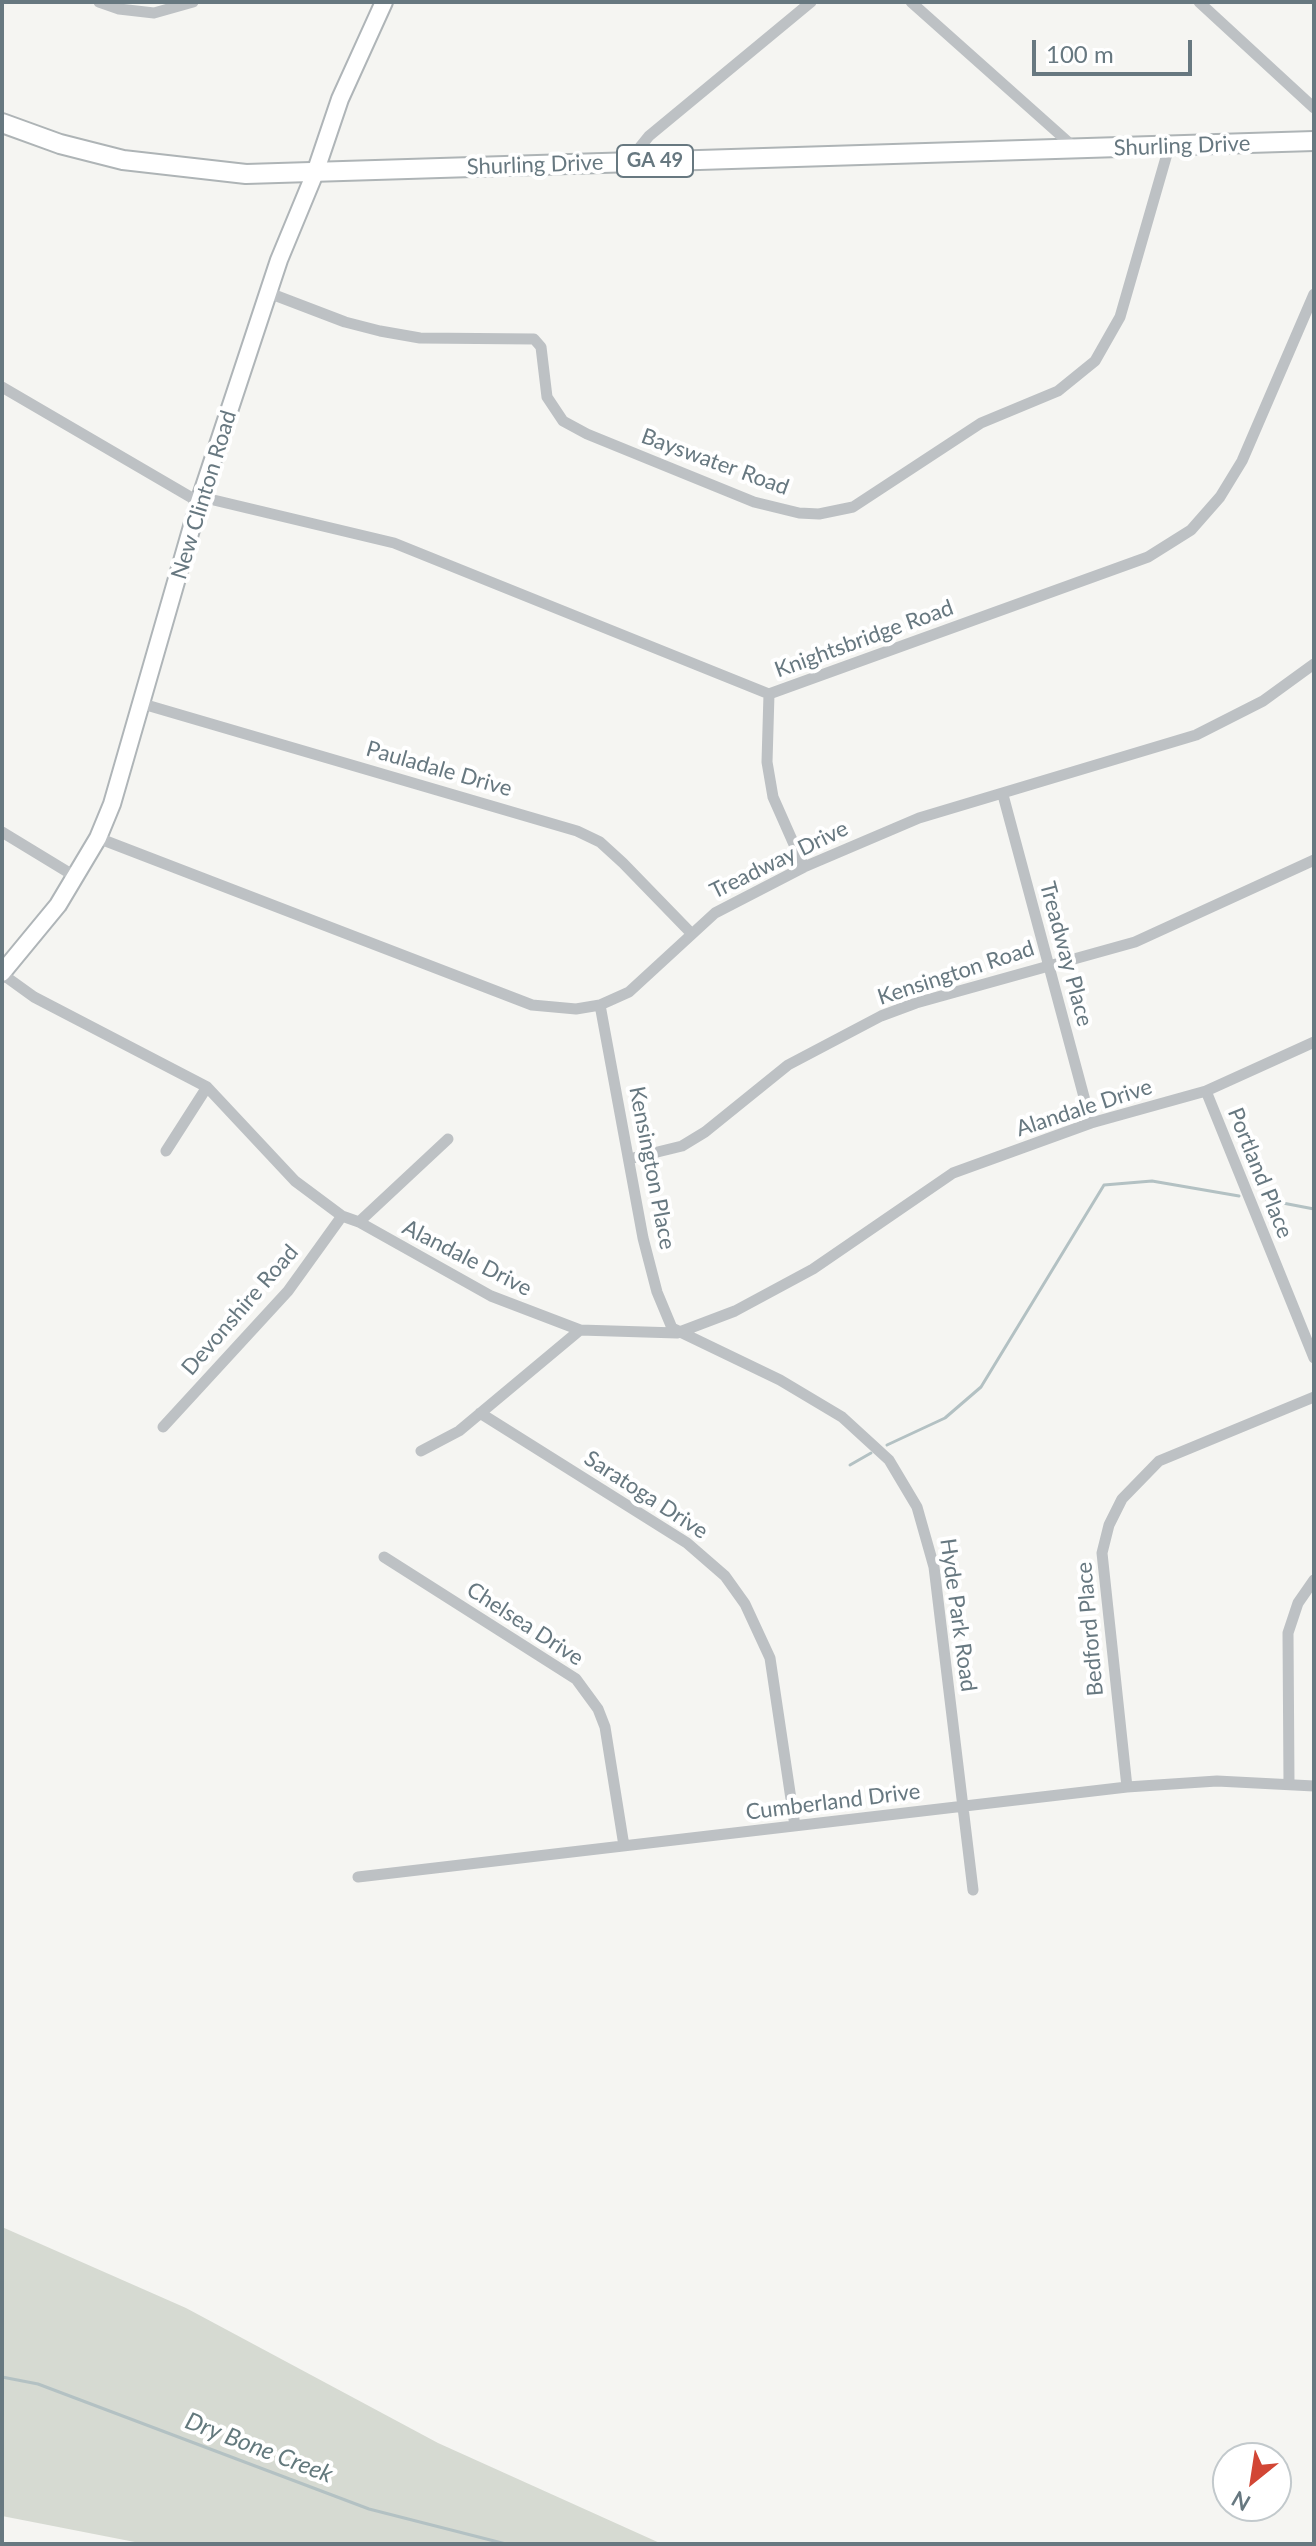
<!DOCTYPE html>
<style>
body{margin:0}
#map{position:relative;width:1316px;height:2546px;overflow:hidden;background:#f5f5f2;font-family:Lato,sans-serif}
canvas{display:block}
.frame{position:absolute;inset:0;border:4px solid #677880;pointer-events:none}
.north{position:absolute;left:1212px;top:2442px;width:80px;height:80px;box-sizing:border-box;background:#fff;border:2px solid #c2c9cc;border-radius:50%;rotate:210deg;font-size:22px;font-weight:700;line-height:32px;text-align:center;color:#677880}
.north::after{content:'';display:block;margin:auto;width:28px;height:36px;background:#d24635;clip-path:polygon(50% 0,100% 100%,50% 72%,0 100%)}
.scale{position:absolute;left:1032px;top:40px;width:160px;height:36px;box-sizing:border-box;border:4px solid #677880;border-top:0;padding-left:10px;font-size:24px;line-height:28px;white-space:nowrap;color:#677880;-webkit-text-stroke:6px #fff;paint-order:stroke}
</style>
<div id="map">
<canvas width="1316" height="2546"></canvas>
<div class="frame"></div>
<div class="north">N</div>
<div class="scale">100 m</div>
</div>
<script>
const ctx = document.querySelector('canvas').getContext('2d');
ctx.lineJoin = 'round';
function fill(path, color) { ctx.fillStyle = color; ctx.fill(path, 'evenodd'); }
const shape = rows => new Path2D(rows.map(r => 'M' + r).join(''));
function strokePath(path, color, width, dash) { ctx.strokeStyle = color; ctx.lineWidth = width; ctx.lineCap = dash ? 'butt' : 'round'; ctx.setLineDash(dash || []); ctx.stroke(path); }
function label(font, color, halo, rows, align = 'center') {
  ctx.font = font + ' Lato,sans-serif'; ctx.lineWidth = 8; ctx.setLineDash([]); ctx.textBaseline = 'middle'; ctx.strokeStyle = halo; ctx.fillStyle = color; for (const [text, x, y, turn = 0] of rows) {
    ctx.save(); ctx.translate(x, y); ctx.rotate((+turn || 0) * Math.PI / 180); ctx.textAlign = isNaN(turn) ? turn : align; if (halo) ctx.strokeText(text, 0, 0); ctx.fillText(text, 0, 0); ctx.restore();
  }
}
const green = shape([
 [2,2227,186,2308,438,2443,662,2544,145,2544,2,2516]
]);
const stream = shape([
 [1267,1200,1314,1209],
 [887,1445,945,1418,981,1387,1104,1185,1152,1181,1239,1196],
 [850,1465,871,1453],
 [2,2377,38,2384,369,2509,506,2544]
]);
const street = shape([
 [99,2,119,9,154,13,193,2],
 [911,2,1076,149],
 [1199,2,1314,108],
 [628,162,649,136,811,2],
 [269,293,345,322,380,331,420,338,534,339,541,347,547,397,563,421,587,434,754,502,799,513,819,514,853,507,981,423,1058,391,1095,361,1120,317,1169,147],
 [2,387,199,502],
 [201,497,394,543,769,694,1148,557,1191,530,1220,497,1242,461,1314,294],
 [769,694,767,762,773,797,804,867],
 [143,704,577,831,600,842,623,863,690,932],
 [1003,795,1091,1123],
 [2,832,76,877],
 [98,838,532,1005,576,1009,600,1005,629,992,715,913,804,867,919,818,1196,735,1263,701,1314,664],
 [2,974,34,997,207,1087,295,1181,342,1216,359,1222,491,1296,580,1330,677,1333,735,1311,813,1269,953,1173,1091,1123,1206,1091,1314,1042],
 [600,1005,643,1238,657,1292,672,1328,780,1380,842,1417,889,1460,917,1507,934,1567,973,1890],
 [1206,1091,1314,1358],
 [166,1151,207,1087],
 [629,1159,682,1146,705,1132,788,1065,881,1016,916,1003,1135,942,1314,860],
 [359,1222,448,1139],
 [480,1413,687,1543,725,1576,745,1604,770,1658,795,1826],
 [163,1427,288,1291,342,1216],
 [421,1451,459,1431,580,1330],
 [384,1557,576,1679,598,1709,605,1727,624,1846],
 [1289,1784,1288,1633,1298,1603,1314,1580],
 [1127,1787,1102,1553,1109,1525,1122,1499,1159,1461,1314,1397],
 [358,1877,1127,1787,1217,1781,1314,1786]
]);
const secondary = shape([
 [2,973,58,905,98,838,112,804,199,502,279,260,315,173,340,99,384,2]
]);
const primary = shape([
 [2,123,60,144,123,160,246,174,1314,141]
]);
const shields = [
 [655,161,76]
];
const shieldNames = [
 ["GA 49",655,161]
];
const streetNames = [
 ["Shurling Drive",1182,146,-2],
 ["Shurling Drive",535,165,-2],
 ["Bayswater Road",715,462,20],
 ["New Clinton Road",204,495,-73],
 ["Knightsbridge Road",864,639,-20],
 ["Pauladale Drive",439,769,16],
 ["Treadway Drive",779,860,-26],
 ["Treadway Place",1066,954,75],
 ["Kensington Road",956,973,-18],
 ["Alandale Drive",1084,1108,-18],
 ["Kensington Place",652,1168,79],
 ["Portland Place",1260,1173,68],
 ["Alandale Drive",467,1258,27],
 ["Devonshire Road",240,1310,-49],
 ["Saratoga Drive",646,1495,33],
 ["Hyde Park Road",958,1615,82],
 ["Chelsea Drive",525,1624,33],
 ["Bedford Place",1090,1629,-95],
 ["Cumberland Drive",833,1802,-7]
];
const waterNames = [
 ["Dry Bone Creek",259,2448,21]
];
fill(green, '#d6dad2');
strokePath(stream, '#b3c1c3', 3);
strokePath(secondary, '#afb5b8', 20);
strokePath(primary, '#aeb4b6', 22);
strokePath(street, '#bdc1c4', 11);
strokePath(secondary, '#fff', 16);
strokePath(primary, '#fff', 18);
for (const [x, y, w] of shields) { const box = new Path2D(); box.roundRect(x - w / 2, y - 16, w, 32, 6); ctx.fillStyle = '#fff'; ctx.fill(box); strokePath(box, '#677880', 2); }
label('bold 20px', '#677880', null, shieldNames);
label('22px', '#677880', '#fff', streetNames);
label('italic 24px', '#63797d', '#fff', waterNames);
</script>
